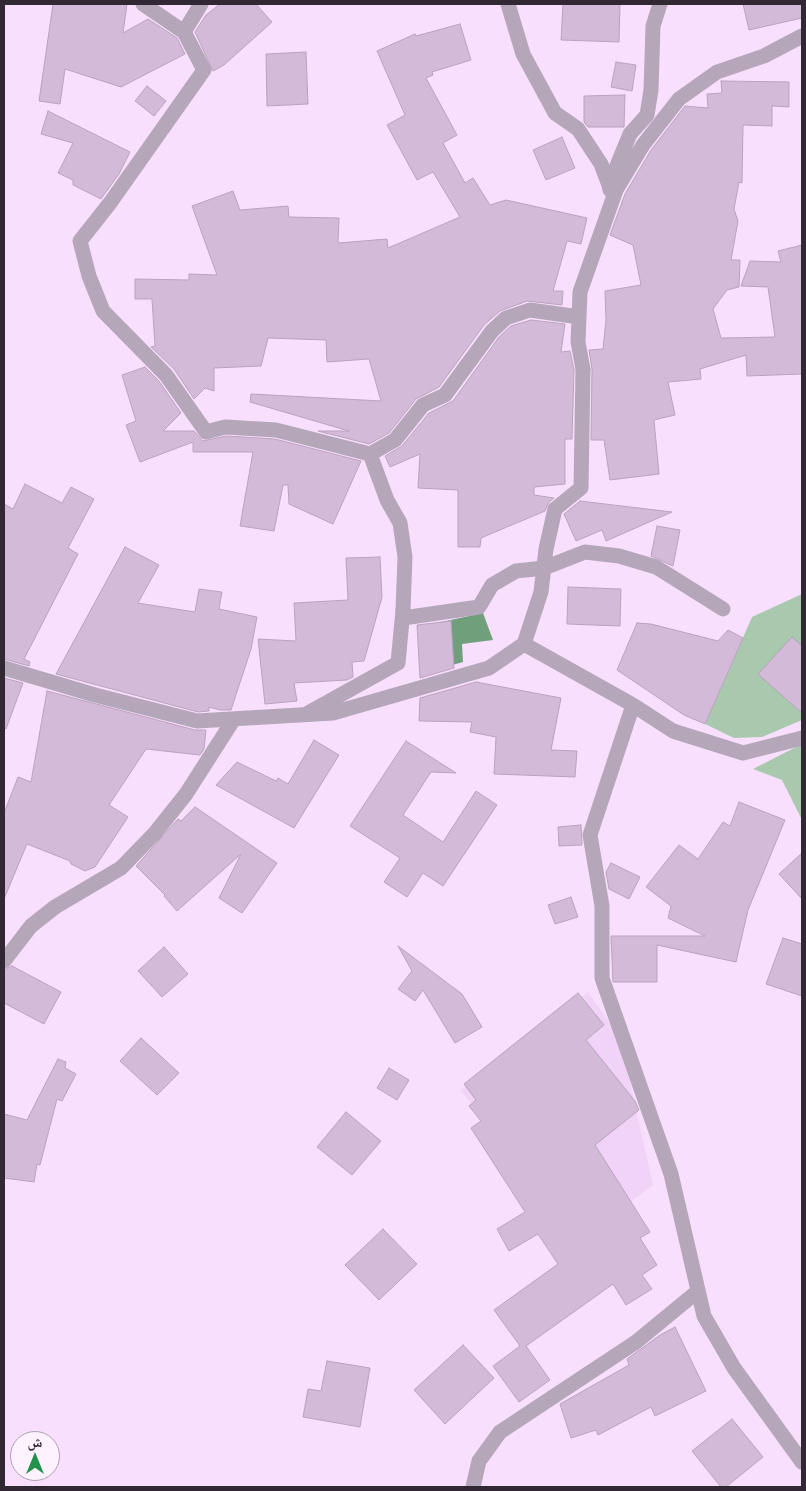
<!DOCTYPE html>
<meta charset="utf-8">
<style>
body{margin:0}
#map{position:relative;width:806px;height:1491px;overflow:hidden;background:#f9dffe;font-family:"Work Sans","Noto Naskh Arabic",sans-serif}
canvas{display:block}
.frame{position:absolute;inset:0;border:5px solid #312833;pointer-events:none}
.north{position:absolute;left:10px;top:1431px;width:50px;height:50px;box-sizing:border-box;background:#fdf2ff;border:1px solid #aba1ad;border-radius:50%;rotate:0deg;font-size:14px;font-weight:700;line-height:20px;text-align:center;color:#312833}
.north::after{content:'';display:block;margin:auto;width:18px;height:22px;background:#22924b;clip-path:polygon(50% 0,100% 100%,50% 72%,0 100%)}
</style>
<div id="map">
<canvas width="806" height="1491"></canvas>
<div class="frame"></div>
<div class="north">ش</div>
</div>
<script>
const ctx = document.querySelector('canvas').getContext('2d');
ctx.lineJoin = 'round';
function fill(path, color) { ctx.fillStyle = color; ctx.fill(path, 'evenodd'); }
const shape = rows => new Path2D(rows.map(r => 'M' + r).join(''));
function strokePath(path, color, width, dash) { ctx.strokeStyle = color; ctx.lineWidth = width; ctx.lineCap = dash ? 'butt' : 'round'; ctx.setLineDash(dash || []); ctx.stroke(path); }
const built = shape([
 [588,992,620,1037,653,1185,583,1238,460,1090]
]);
const green = shape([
 [802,594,802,720,762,737,734,738,705,724,752,617],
 [802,744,802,820,782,780,753,769]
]);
const water = shape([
 [483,613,493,640,462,644,463,662,431,671,423,626]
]);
const building = shape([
 [53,4,127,4,123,33,148,19,177,38,185,54,121,87,65,69,60,104,39,101,53,4],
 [220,4,256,4,272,22,224,65,213,71,195,32,206,15,220,4],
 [563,4,620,4,619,42,561,40,563,4],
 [743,4,802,4,802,18,749,30,743,4],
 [460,24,471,60,432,72,433,75,426,78,457,135,443,143,465,183,473,178,490,205,506,200,587,218,581,244,567,241,553,291,563,291,562,305,527,301,500,311,484,325,439,387,416,399,389,433,369,444,318,431,349,431,250,402,251,394,381,401,369,359,327,362,326,340,268,338,261,366,214,368,214,391,205,388,194,399,174,369,151,347,155,346,152,299,135,299,135,279,189,280,189,274,217,275,192,206,233,191,240,210,288,206,289,217,339,218,338,243,387,239,388,248,460,217,433,172,417,180,387,125,405,115,377,51,415,34,416,36,460,24],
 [306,52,308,104,267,106,266,54,306,52],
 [616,62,636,65,632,91,611,87,616,62],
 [721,81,789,82,789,107,772,106,772,126,743,125,742,183,739,182,734,209,738,221,731,260,740,260,739,287,727,290,713,309,721,338,775,337,768,287,741,286,750,261,781,262,778,251,802,245,802,374,747,376,746,355,700,369,701,379,668,382,675,415,654,420,659,474,610,480,604,440,591,440,592,369,589,350,603,349,606,320,605,291,641,285,633,245,610,235,625,194,651,150,685,106,708,108,707,94,722,93,721,81],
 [147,86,166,101,154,116,135,101,147,86],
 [625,95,624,127,588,127,584,122,584,96,625,95],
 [48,111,130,152,119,174,101,199,73,185,73,180,58,173,73,143,41,134,48,111],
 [562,137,575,168,546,180,533,150,562,137],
 [531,320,565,324,561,352,570,351,574,370,572,439,565,439,565,484,534,487,534,495,554,498,549,502,545,511,481,538,480,547,458,547,458,490,418,488,420,454,390,467,385,456,402,446,429,413,453,401,499,337,511,326,531,320],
 [145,367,159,381,181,413,163,431,194,431,203,441,226,436,275,439,361,461,333,524,289,504,288,485,283,485,274,531,240,526,253,452,193,452,193,442,140,462,126,425,136,421,122,375,145,367],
 [25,484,62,503,71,487,94,499,68,548,78,554,24,659,30,662,29,666,4,659,4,504,13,509,25,484],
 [580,501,672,512,606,541,602,530,576,541,564,514,580,501],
 [657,526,680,530,673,566,651,556,657,526],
 [125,547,159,565,138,603,195,612,199,589,222,592,219,609,257,617,251,649,231,710,220,710,209,707,209,711,198,712,56,674,125,547],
 [380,557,382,597,364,661,352,662,353,677,347,680,294,683,297,701,265,704,258,639,296,641,294,603,348,600,346,558,380,557],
 [568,587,621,589,620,626,567,624,568,587],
 [451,621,454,668,420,678,417,625,451,621],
 [637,623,651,624,718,641,728,630,743,638,705,724,684,715,617,670,637,623],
 [792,637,802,646,802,713,758,674,792,637],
 [4,678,23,683,6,729,4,728,4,678],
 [476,682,561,698,551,750,577,751,575,777,494,774,496,737,470,732,472,722,419,721,420,698,476,682],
 [47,691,195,730,206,730,204,749,200,755,146,749,109,805,128,817,95,867,85,871,71,864,70,861,27,844,4,899,4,813,18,777,31,782,47,691],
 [314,740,339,755,294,828,216,785,237,762,276,781,278,778,288,784,314,740],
 [406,741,456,773,431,772,403,815,443,842,476,791,497,805,443,886,423,873,407,897,384,882,400,858,350,826,406,741],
 [739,802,785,820,748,910,736,962,657,945,657,982,613,982,611,936,705,936,668,918,671,906,646,887,679,845,698,859,723,822,730,826,739,802],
 [195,807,277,863,242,913,219,898,241,854,177,911,164,896,165,895,136,866,178,819,181,821,195,807],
 [581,825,582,845,559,846,558,827,581,825],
 [802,853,802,899,779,874,802,853],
 [611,863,640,877,629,899,609,889,606,872,611,863],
 [571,897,578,917,555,924,548,905,571,897],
 [783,938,802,944,802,996,766,984,783,938],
 [398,946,462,994,482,1027,455,1043,423,990,415,1001,398,989,412,971,398,946],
 [164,947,188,974,162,997,138,971,164,947],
 [12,966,61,992,44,1024,4,1003,4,970,12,966],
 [578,993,604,1025,586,1040,635,1101,639,1110,595,1145,650,1232,640,1238,657,1265,642,1275,652,1289,626,1305,613,1284,526,1346,550,1380,519,1402,493,1366,520,1346,494,1310,558,1264,538,1234,509,1251,497,1229,525,1212,471,1128,481,1121,469,1106,476,1100,464,1084,578,993],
 [141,1038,179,1073,157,1095,120,1061,141,1038],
 [58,1059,66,1062,65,1068,76,1074,62,1101,57,1099,40,1165,37,1164,34,1182,4,1178,4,1114,27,1120,58,1059],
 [389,1068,409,1080,397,1100,377,1088,389,1068],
 [346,1112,381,1141,352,1175,317,1147,346,1112],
 [383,1229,417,1264,379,1300,345,1265,383,1229],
 [675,1327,706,1391,655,1416,651,1407,598,1435,596,1430,571,1438,560,1404,629,1365,627,1359,660,1335,675,1327],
 [463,1345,494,1378,445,1424,414,1390,463,1345],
 [327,1361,370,1368,360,1427,303,1417,308,1389,321,1391,327,1361],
 [732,1419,763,1457,726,1487,721,1487,692,1451,732,1419]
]);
const pedestrian = shape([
 [143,4,184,32,204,70,110,203,80,241,89,276,103,311,166,375,206,432,225,427,276,430,370,454],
 [508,4,523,54,555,113,578,129,601,164,609,185],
 [184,32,201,4],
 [610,190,609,185,630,134,647,115,651,90,653,26,660,4],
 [583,369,578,342,580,292,616,190,643,145,679,99,717,72,764,56,802,36],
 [403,610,405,557,400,523,387,500,370,454,395,440,423,405,445,395,492,331,506,318,530,310,579,317],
 [403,618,479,607,492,585,516,571,544,568,585,552,619,556,656,567,723,609]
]);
const minor = shape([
 [524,644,633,705,673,731,743,753,802,738],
 [4,668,95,695,197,721,333,713,489,668,524,644,541,592,546,549,555,509,581,488,583,369],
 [633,705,590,835,602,906,602,978,671,1174,704,1316,734,1368,802,1462],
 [308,713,398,663,403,610],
 [4,961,31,926,55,907,121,868,155,833,186,794,234,719],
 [473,1487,479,1461,500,1432,636,1342,698,1291]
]);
fill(built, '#f2d3f8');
fill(green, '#a8c9ae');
fill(water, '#709f7b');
fill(building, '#d3bad8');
strokePath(building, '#baa2bf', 1);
strokePath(pedestrian, '#b6a6b9', 15);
strokePath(minor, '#b6a6b9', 15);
</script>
